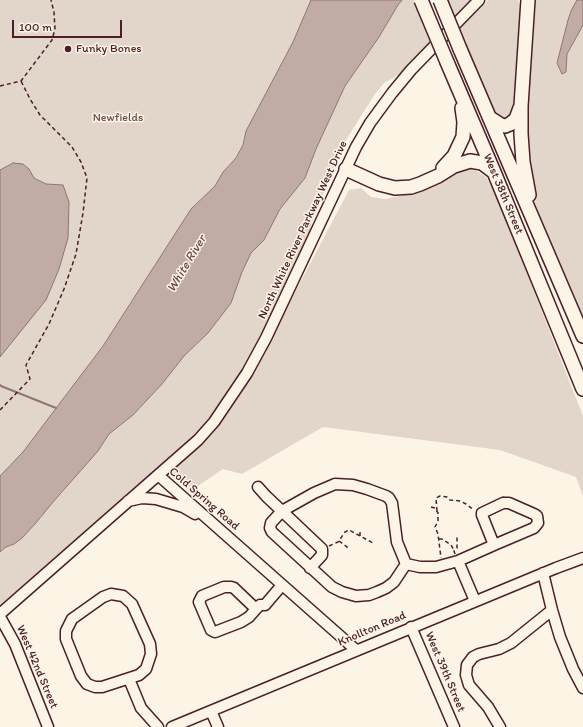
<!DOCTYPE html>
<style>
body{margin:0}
#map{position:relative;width:583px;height:727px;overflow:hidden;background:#fcf5e5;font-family:Itim,sans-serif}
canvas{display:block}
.scale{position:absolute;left:12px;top:20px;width:110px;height:18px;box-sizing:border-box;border:2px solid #4a1f2b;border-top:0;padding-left:5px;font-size:12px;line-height:14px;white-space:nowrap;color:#4a1f2b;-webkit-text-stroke:3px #fcf5e5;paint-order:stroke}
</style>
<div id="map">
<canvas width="583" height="727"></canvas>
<div class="scale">100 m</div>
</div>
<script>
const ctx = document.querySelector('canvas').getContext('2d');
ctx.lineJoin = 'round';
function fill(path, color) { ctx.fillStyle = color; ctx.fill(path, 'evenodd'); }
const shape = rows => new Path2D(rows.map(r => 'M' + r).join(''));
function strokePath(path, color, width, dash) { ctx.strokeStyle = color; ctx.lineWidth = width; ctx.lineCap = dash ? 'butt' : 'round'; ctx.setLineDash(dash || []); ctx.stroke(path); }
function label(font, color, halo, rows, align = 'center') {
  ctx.font = font + ' Itim,sans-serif'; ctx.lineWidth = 3; ctx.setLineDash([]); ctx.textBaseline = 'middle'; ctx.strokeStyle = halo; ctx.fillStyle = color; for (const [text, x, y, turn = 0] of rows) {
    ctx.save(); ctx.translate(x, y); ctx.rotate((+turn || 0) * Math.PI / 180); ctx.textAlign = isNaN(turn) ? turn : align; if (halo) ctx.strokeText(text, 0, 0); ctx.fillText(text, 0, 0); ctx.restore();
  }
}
const green = shape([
 [0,0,311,0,293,42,246,131,243,145,236,158,223,172,215,186,191,209,103,346,23,452,0,476],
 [402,0,414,0,431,40,423,51,400,74,384,83,375,94,346,140,331,174,312,222,308,240,255,350,237,381,207,426,0,611,0,552,6,547,14,544,22,538,35,524,52,502,98,451,109,434,133,415,162,384,184,356,208,333,231,303,242,272,251,253,264,240,280,209,305,178,316,149,345,86,379,37,398,5],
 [447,0,473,0,455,20],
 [488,0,518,0,521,9,522,19,516,112,506,120,496,116,493,112,459,28],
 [531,0,583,0,583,324,562,276,541,221,531,190,524,133],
 [463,168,475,170,486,177,494,190,583,416,583,496,576,477,500,450,323,427,242,474,223,469,189,492,172,471,213,432,265,349,349,190,361,188,371,197,385,199,410,194,455,170]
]);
const water = shape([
 [311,0,402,0,398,5,379,37,345,86,316,149,305,178,280,209,264,240,251,253,242,272,231,303,208,333,184,356,162,384,133,415,109,434,98,451,53,502,35,524,22,538,14,544,6,547,0,552,0,476,23,452,103,346,191,209,215,186,223,172,236,158,243,145,246,131,293,42,311,0],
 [577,0,583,0,583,25,567,54,566,72,562,74,557,63,568,20,571,11,577,0],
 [13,163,23,164,29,169,34,178,46,184,63,185,69,202,68,238,59,269,46,300,0,357,0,170,13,163]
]);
const stream = shape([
 [0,385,1,386,56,408]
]);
const path = shape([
 [0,86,21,81,52,40,55,29,54,12,51,0],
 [0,410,30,379,26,365,49,324,64,289,76,254,83,213,87,178,81,162,72,147,40,115,30,99,21,81],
 [431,507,435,508,438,513,438,521,435,527,438,534,441,558],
 [437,511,436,498,440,496,447,497,450,500,460,501,466,504,474,510],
 [360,536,360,530],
 [439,539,442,539,451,545,454,550],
 [339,541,347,547,349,550],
 [329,546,338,542,345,532,349,530,375,544],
 [455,554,454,551,457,548,457,535]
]);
const minor = shape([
 [158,475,356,650],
 [335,484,353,485,367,489,386,496,389,498,392,503,397,542,406,564,394,582,386,588,377,592,369,595,356,596,342,592,332,587,272,532,270,528,271,523,282,511,314,493,335,484],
 [258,487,266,496,322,549,322,555,310,568],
 [128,501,142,498,156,499,183,507,195,514],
 [503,503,509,503,534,514,537,516,538,523,534,528,494,545,482,515,482,513,503,503],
 [458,561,475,601],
 [406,564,420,567,436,567,458,561,494,545],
 [543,573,552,610,560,637,573,669,583,688],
 [224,587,231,587,234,588,256,609,249,617,241,622,215,632,211,630,199,602,202,596,224,587],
 [111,594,123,596,132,604,150,644,151,654,146,669,139,675,102,687,95,687,87,684,81,676,66,639,66,631,72,619,103,597,111,594],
 [256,609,260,605,265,605,282,585],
 [0,614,198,440,214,422,247,373,266,338,356,147,370,123,392,93,411,70,479,0],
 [0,617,15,644,48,727],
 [411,627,454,727],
 [129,679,141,708,158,727],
 [211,711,218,727],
 [172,727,556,568,583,558],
 [500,727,488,707,469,685,466,675,467,665,473,657,479,654,499,649,511,643,552,610]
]);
const major = shape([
 [528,0,521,106,521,134,523,162,529,195],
 [460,49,583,336],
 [447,62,494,172,583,389],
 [490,118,501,125,505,126,510,124,516,119,520,108],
 [443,168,454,156,463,137,464,122,462,108],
 [346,169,379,184,395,188,411,187,420,184,438,176,454,166,470,161,482,163,494,172]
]);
const majorBridge = shape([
 [421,0,447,62],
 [440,0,460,49]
]);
const markers = [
 [68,49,4,"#4a1f2b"]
];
const poiNames = [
 ["Funky Bones",76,49]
];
const parkNames = [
 ["Newfields",118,118]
];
const streetNames = [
 ["West 38th Street",503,194,67],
 ["North White River Parkway West Drive",303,230,-65],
 ["Cold Spring Road",204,499,41],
 ["Knollton Road",372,629,-23],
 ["West 42nd Street",37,667,67],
 ["West 39th Street",445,672,67]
];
const waterNames = [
 ["White River",187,264,-59]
];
fill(green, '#e2d5ca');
fill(water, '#c0aca5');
strokePath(water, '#917474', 1);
strokePath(stream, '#917474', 2);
strokePath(minor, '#4a1f2b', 13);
strokePath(major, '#4a1f2b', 16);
strokePath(path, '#4a1f2b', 1.5, [4, 3]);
strokePath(minor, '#fcf5e5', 10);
strokePath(major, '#fcf5e5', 13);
strokePath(majorBridge, '#4a1f2b', 16, []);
strokePath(majorBridge, '#fcf5e5', 13);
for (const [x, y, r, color] of markers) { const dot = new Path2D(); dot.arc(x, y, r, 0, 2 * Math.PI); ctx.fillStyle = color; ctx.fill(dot); strokePath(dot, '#fcf5e5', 1.5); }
label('12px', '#4a1f2b', '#fcf5e5', poiNames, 'left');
label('12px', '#704c53', '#fcf5e5', parkNames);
label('12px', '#4a1f2b', '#fcf5e5', streetNames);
label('italic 13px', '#6d4950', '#fcf5e5', waterNames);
</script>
